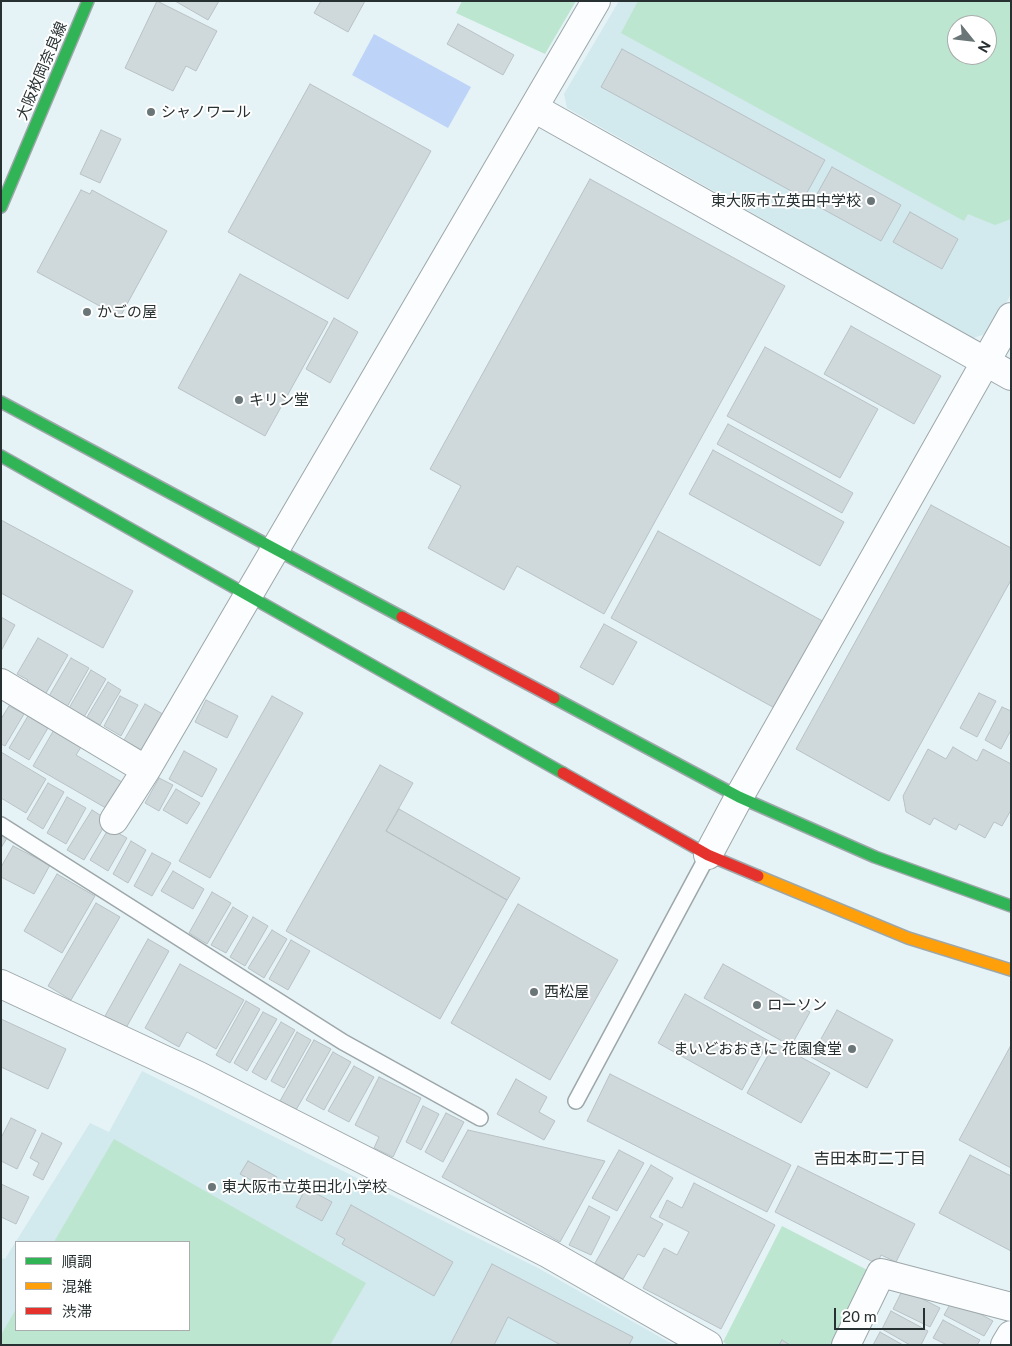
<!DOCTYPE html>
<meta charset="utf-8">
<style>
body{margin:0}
#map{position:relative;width:1012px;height:1346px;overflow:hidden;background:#e6f3f6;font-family:"Public Sans","Noto Sans JP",sans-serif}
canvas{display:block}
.frame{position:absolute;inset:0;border:2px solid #283132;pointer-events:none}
.legend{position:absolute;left:15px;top:1241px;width:175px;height:90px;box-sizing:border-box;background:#fff;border:1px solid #a9adad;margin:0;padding:6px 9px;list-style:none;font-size:15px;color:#283132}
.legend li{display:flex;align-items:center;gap:10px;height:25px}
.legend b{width:25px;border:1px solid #a9adad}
.north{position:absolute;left:947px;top:15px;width:50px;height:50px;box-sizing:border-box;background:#fff;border:1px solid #a9adad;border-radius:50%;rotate:119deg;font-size:14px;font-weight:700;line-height:20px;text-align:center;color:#283132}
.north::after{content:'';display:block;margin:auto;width:18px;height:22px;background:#6a7577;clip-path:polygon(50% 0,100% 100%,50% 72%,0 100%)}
.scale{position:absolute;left:834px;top:1308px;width:91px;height:22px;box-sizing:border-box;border:2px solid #283132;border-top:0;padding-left:6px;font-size:15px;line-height:18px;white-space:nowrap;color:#283132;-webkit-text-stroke:4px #fff;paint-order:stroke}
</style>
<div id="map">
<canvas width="1012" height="1346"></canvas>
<div class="frame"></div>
<ul class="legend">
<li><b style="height:6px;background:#30b455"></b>順調</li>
<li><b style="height:6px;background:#ff9f0a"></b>混雑</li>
<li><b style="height:6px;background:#e5322d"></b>渋滞</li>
</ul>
<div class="north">N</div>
<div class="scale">20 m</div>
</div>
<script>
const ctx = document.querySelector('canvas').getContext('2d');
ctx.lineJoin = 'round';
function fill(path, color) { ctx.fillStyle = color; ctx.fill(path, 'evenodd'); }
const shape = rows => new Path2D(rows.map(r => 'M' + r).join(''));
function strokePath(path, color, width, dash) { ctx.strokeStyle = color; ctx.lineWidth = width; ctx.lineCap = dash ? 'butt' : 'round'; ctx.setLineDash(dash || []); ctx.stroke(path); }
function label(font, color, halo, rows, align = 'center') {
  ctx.font = font + ' "Public Sans","Noto Sans JP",sans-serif'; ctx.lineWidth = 4; ctx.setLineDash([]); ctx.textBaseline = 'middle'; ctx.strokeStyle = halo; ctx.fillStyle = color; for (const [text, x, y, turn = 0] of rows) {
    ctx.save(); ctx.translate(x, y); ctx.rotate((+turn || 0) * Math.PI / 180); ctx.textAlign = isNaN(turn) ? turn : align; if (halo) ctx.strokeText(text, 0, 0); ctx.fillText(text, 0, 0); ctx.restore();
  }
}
const built = shape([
 [619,1,1011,1,1011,294,989,333,973,338,567,108,564,94],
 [957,25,987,25,987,55,957,55],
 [142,1071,538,1268,674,1345,1,1345,1,1258,5,1259,90,1123,109,1132],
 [16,1242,189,1242,189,1330,16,1330]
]);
const green = shape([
 [462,1,576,1,545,54,456,13],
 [638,1,1011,1,1011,219,995,225,968,214,964,221,621,33],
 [957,25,987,25,987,55,957,55],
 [114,1139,366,1283,330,1345,1,1345,1,1335,16,1309,16,1330,189,1330,189,1242,54,1242],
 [782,1226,875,1274,840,1345,728,1345,723,1342]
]);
const water = shape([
 [374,34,471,87,448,128,352,75]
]);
const building = shape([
 [157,1,217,31,196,71,186,66,173,91,125,68,157,1],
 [175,1,219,1,208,20,175,1],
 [321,1,365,1,348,32,314,13,321,1],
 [458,24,514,55,503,75,447,44,458,24],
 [622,49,825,160,804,198,601,87,622,49],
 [310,84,431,151,348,299,228,232,310,84],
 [101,130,121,139,100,183,80,174,101,130],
 [832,167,901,205,881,241,812,203,832,167],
 [590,179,785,286,604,614,517,566,504,590,428,548,461,486,430,469,590,179],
 [81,190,90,194,92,190,167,231,120,317,37,272,81,190],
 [910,212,958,239,942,269,893,242,910,212],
 [240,274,328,322,265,436,178,388,240,274],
 [334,318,358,332,330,383,306,369,334,318],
 [851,326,941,376,914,424,824,374,851,326],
 [765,347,878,409,840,478,727,416,765,347],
 [728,424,853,493,842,513,717,444,728,424],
 [713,450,844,522,820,566,689,494,713,450],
 [931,505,1011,548,1011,580,889,801,796,749,931,505],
 [1,520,133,591,103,648,1,593,1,520],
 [658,531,828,624,780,711,611,618,658,531],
 [1,617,15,625,1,651,1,617],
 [604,624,637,642,613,685,580,667,604,624],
 [38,638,68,655,45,695,26,684,28,680,17,674,38,638],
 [71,658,89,668,67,707,49,696,71,658],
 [91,670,106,679,84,717,69,708,91,670],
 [108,682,121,690,100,725,87,717,108,682],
 [979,693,996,701,977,737,960,728,979,693],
 [120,696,138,705,121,736,104,726,120,696],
 [272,696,303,713,210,878,179,861,272,696],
 [206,700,238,716,227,738,195,722,206,700],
 [145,704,168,717,147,753,124,740,145,704],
 [9,706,24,714,5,746,1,744,1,719,9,706],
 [1002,707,1011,711,1011,730,1001,749,985,740,1002,707],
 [28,716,48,728,29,760,9,748,28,716],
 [55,728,83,744,76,755,127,785,111,811,33,766,55,728],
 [953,747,977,761,983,749,1011,764,1011,810,1002,826,994,822,985,838,959,824,956,830,934,818,930,825,906,812,903,796,928,749,946,759,953,747],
 [184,751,217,769,202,797,169,779,184,751],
 [1,752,46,779,26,813,1,798,1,752],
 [380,765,413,783,386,831,507,900,440,1019,286,931,380,765],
 [159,778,173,785,159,811,145,803,159,778],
 [48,783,64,792,43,829,27,819,48,783],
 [176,789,200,803,187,824,163,810,176,789],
 [67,797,86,808,66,844,47,833,67,797],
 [399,809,520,878,507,900,386,831,399,809],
 [92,810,108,820,84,860,67,850,92,810],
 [109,828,127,838,108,871,90,860,109,828],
 [1,835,7,838,1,848,1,835],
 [131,841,146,850,128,883,113,874,131,841],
 [13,846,50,865,34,894,1,877,1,867,13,846],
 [152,853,171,863,152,896,134,886,152,853],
 [173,871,204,889,193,909,161,891,173,871],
 [57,874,95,896,62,953,24,931,57,874],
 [212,892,231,903,207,944,189,933,212,892],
 [96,903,120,917,71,1000,48,986,96,903],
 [518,904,618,960,550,1080,451,1023,518,904],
 [233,907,248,916,226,953,211,945,233,907],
 [253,917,268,926,245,966,230,957,253,917],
 [272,930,287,939,264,978,248,968,272,930],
 [148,939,169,951,126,1028,105,1016,148,939],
 [291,940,310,951,288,990,269,979,291,940],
 [180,964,244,1000,216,1049,187,1032,179,1047,145,1028,180,964],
 [723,964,810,1012,791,1046,704,998,723,964],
 [685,994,769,1041,742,1090,658,1043,685,994],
 [246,1001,260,1009,230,1063,216,1055,246,1001],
 [837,1010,893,1040,867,1088,811,1057,837,1010],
 [263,1012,277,1019,247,1071,234,1063,263,1012],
 [1,1019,66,1049,48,1089,1,1067,1,1019],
 [281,1022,295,1030,266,1080,252,1072,281,1022],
 [297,1032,311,1040,284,1088,271,1081,297,1032],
 [314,1040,331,1049,296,1110,280,1101,314,1040],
 [775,1043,830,1073,801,1123,747,1093,775,1043],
 [1010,1047,1011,1048,1011,1168,959,1140,1010,1047],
 [333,1052,351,1062,324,1110,306,1100,333,1052],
 [354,1066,374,1077,349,1122,328,1111,354,1066],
 [610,1074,791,1165,767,1212,587,1121,610,1074],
 [379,1077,421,1098,393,1157,374,1148,379,1137,355,1125,379,1077],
 [516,1079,547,1097,539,1112,555,1121,544,1140,497,1114,516,1079],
 [423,1106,439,1114,421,1150,406,1142,423,1106],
 [446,1113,464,1122,443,1162,425,1152,446,1113],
 [11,1118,36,1130,17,1169,1,1161,1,1138,11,1118],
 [468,1130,605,1161,560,1242,442,1177,468,1130],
 [42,1133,62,1143,43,1180,33,1175,39,1163,30,1158,42,1133],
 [619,1150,644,1163,617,1211,592,1198,619,1150],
 [970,1155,1011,1176,1011,1251,939,1213,970,1155],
 [248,1161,277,1177,269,1190,240,1174,248,1161],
 [651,1165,673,1178,650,1217,663,1224,644,1257,638,1254,623,1279,595,1263,651,1165],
 [798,1166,915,1224,896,1262,881,1255,877,1264,775,1212,798,1166],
 [694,1183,775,1225,721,1329,643,1288,664,1248,677,1255,689,1232,659,1217,667,1200,682,1208,694,1183],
 [1,1184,29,1197,16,1224,1,1217,1,1184],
 [306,1188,332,1202,322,1221,296,1207,306,1188],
 [351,1205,453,1262,434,1296,342,1244,345,1239,336,1234,351,1205],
 [589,1206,610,1217,591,1255,569,1245,589,1206],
 [492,1264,633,1337,629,1345,561,1345,508,1317,494,1345,450,1345,492,1264],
 [903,1289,940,1308,930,1327,893,1309,903,1289],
 [953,1299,993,1321,984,1336,944,1315,953,1299],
 [891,1311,928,1331,921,1345,910,1345,882,1329,891,1311],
 [943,1320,980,1340,977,1345,947,1345,933,1338,943,1320],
 [880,1332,903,1345,873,1345,880,1332],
 [782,1340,790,1345,779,1345,782,1340]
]);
const lane = shape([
 [1,825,343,1042,480,1118],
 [576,1101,708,855]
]);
const street = shape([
 [534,108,1011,376],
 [1,683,146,770],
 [114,820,146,770,596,1],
 [708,855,739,797,1011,317],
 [1,984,199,1076,549,1254,708,1345],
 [846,1345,881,1273,1011,1307],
 [1005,1345,1011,1335]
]);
const fast = shape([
 [1,207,88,1],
 [1,402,402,617],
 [1,456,563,773],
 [554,698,739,797,875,857,1011,906]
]);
const slow = shape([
 [758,876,908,938,1011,970]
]);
const jam = shape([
 [402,617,554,698],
 [563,773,708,855,758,876]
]);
const markers = [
 [151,112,5,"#6a7577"],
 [871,201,5,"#6a7577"],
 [87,312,5,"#6a7577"],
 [239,400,5,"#6a7577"],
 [534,992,5,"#6a7577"],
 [757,1005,5,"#6a7577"],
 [852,1049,5,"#6a7577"],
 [212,1187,5,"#6a7577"]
];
const streetNames = [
 ["大阪枚岡奈良線",42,71,-67]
];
const poiNames = [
 ["シャノワール",161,112],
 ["東大阪市立英田中学校",861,201,"right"],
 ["かごの屋",97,312],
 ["キリン堂",249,400],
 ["西松屋",544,992],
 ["ローソン",767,1005],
 ["まいどおおきに 花園食堂",842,1049,"right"],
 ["東大阪市立英田北小学校",222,1187]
];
const neighbourhoodNames = [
 ["吉田本町二丁目",870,1159]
];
fill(built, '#d2e9ed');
fill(green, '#bde6d0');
fill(water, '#bdd4f8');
fill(building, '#cfd8db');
strokePath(building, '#b8c2c6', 1);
strokePath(lane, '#9da7aa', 18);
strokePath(street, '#9da7aa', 30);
strokePath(fast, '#9da7aa', 14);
strokePath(slow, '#9da7aa', 14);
strokePath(jam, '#9da7aa', 14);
strokePath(lane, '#fbfdfe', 15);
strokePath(street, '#fbfdfe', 28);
strokePath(fast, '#30b455', 11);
strokePath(slow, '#ff9f0a', 11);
strokePath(jam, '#e5322d', 11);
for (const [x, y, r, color] of markers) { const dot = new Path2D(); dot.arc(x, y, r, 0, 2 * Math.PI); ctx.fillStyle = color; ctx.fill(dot); strokePath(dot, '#fff', 2); }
label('15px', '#283132', '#fff', streetNames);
label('15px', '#283132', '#fff', poiNames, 'left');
label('16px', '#283132', '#fff', neighbourhoodNames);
</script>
